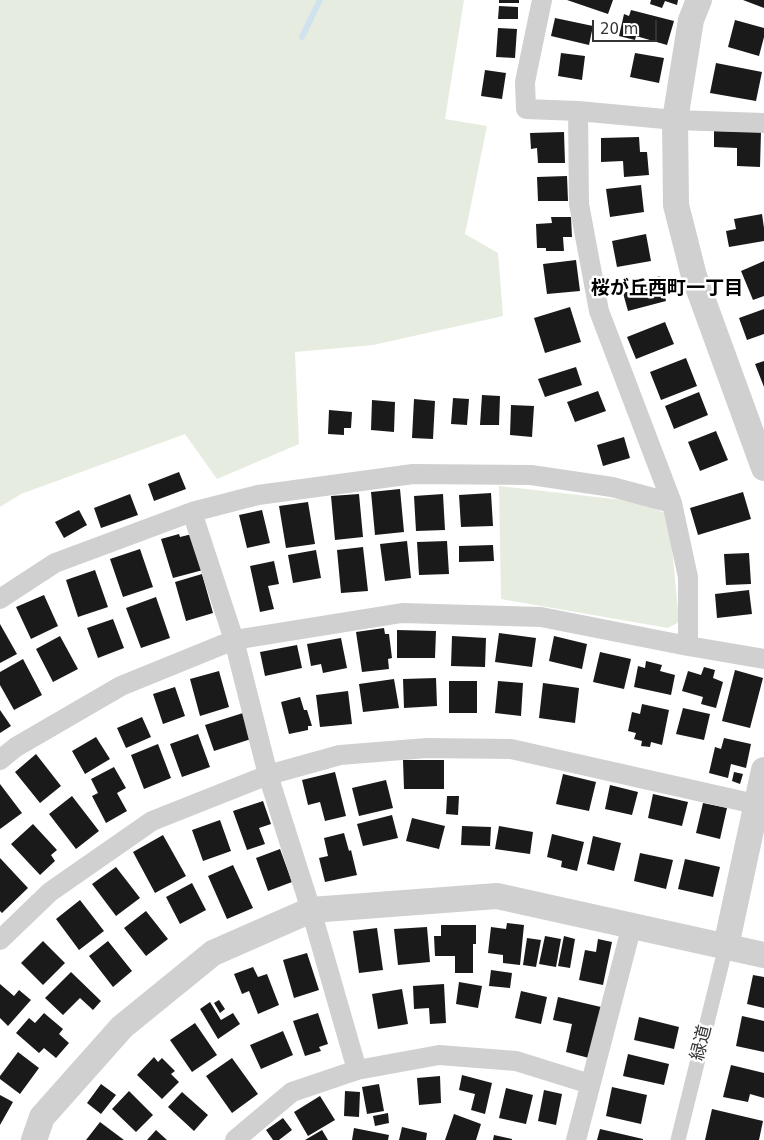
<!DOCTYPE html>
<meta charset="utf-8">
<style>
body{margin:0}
#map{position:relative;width:764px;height:1140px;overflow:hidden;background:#fff;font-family:"DejaVu Sans",sans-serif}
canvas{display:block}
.scale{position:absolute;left:592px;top:20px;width:65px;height:22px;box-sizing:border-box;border:2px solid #333;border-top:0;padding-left:6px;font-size:15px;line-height:18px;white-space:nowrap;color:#333;-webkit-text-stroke:4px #fff;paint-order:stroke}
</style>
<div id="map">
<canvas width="764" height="1140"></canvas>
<div class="scale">20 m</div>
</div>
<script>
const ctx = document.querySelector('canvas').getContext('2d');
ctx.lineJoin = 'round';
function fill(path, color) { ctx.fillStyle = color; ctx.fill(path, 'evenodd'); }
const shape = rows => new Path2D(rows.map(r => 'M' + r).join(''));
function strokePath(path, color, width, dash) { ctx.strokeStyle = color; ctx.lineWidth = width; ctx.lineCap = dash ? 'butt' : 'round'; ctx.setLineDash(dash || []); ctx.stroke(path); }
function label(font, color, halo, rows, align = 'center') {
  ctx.font = font + ' "DejaVu Sans","Noto Sans JP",sans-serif'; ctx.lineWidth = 5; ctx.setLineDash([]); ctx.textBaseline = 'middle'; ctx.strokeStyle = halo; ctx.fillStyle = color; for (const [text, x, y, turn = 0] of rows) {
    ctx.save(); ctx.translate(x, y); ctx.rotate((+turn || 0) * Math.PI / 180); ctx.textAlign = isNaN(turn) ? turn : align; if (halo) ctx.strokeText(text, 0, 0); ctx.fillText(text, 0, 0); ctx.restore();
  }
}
const green = shape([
 [0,0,464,0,445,119,487,126,465,234,498,253,503,316,373,345,295,352,299,444,217,479,185,434,21,494,0,507],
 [499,486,640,502,669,515,679,622,668,628,501,599]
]);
const stream = shape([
 [302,37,320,0]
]);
const building = shape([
 [499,0,519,0,519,3,499,3],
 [567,0,613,0,608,14],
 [651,0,678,0,677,5,665,1,662,8,650,4],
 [743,0,764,0,764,8],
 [499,6,518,7,518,19,498,19],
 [631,10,674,21,667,45,636,36,635,40,619,36,624,14,629,16],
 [555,18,593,26,589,45,551,36],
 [735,20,764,28,764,37,759,56,728,47],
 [498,28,517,29,515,58,496,57],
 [561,53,585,56,582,80,558,76],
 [635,53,664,58,659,83,630,77],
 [716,63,762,72,756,101,710,93],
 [485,70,506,73,502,99,481,96],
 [714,131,761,132,760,167,737,166,737,148,714,147],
 [564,132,565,163,538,163,537,148,531,149,530,133],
 [639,137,640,152,647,152,649,175,624,177,623,161,601,162,601,138],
 [567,176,568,201,538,201,537,177],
 [641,185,644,212,610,217,606,189],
 [762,214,764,228,764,241,729,247,726,231,736,229,734,219],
 [551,217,571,217,572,237,563,237,564,251,546,251,546,248,537,248,536,224,552,223],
 [646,234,651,261,617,267,612,241],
 [576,260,580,291,547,294,543,264],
 [764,261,764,296,753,300,741,271],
 [660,276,666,301,628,311,623,293,638,289,637,282],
 [570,307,581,342,545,353,534,318],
 [764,309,764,334,747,340,739,318],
 [665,322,674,344,636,359,627,337],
 [686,358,697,386,661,400,650,372],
 [764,361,764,387,755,364],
 [576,367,582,385,545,397,538,379],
 [598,391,606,411,575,422,567,402],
 [699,392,708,415,674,429,665,406],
 [482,395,500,396,499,425,480,425],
 [453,398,469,399,467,425,451,424],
 [414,399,435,401,433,439,412,438],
 [372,400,395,402,394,432,371,430],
 [511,405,534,406,532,437,510,435],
 [329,410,352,412,351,428,344,428,344,435,328,434],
 [716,431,728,460,700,471,688,442],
 [624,437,630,458,603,466,597,445],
 [179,472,186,489,154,501,148,484],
 [400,489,404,532,375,535,371,492],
 [743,492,751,519,698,535,690,508],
 [491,493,493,526,461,527,459,495],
 [130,494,138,515,101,528,94,508],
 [359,494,363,537,335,540,331,496],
 [443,494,445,530,416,531,414,496],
 [308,502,315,544,286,548,279,506],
 [79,510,87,525,64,538,55,522],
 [262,510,270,543,247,548,239,515],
 [179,534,180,537,192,534,203,570,173,578,161,539],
 [407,541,411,578,385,581,380,544],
 [447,541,449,574,419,575,417,542],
 [493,545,494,561,459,562,459,546],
 [363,547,368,591,341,593,337,550],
 [140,549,153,587,123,597,110,559],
 [316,550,321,578,293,583,288,555],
 [749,553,751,584,726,585,724,554],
 [274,561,279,584,268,586,274,609,260,612,250,566],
 [95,570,108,607,78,617,66,580],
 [202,574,213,613,186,621,175,582],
 [749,590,752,614,717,618,715,594],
 [44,595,58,626,31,639,16,607],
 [156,597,170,638,141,648,126,608],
 [113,619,124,648,98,658,87,628],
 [0,624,17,654,0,663],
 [384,628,385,634,389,634,392,658,388,659,389,669,362,672,356,632],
 [397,630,436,631,435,658,397,658],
 [499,633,536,638,532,667,495,662],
 [60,636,78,669,53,682,36,649],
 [452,636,486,638,485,667,451,666],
 [554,636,587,644,582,669,549,661],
 [341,638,347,668,323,673,321,664,311,666,307,644],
 [297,645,302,668,265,676,260,652],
 [600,652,631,659,624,689,593,682],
 [23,659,42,695,14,710,0,685,0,672],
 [646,661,662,665,660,671,675,675,671,695,634,687,638,666,645,668],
 [704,667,715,670,713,678,723,682,716,708,701,704,703,697,682,691,688,671,701,675],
 [735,670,763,678,750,728,722,721],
 [219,671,229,707,200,716,190,679],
 [436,678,437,706,404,708,403,679],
 [394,679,399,708,363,712,359,684],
 [449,681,477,681,477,713,449,713],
 [498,681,523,683,521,716,495,713],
 [543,683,579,688,575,723,539,718],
 [175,687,185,716,163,724,153,694],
 [348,691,352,724,320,727,316,695],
 [300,697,304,710,307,710,312,726,308,726,308,730,289,734,281,702],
 [642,704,669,710,662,745,651,742,650,747,641,746,642,741,634,739,636,733,628,731,632,712,640,714],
 [683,708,710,714,704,740,676,734],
 [0,710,11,726,0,733],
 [243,713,251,739,214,751,205,725],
 [142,717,151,737,126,748,117,728],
 [198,734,210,767,182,777,170,744],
 [96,737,110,759,85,774,72,751],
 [724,738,751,744,746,768,731,764,728,778,709,773,715,747,721,749],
 [158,744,171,778,144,789,131,755],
 [36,754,61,786,40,803,15,772],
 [403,760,444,760,444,789,404,789],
 [114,767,126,788,117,793,127,811,106,823,92,796,98,793,91,779],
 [335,772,346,816,325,821,320,802,308,805,302,780],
 [734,772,743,774,740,784,732,781],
 [563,774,596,782,589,811,556,804],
 [386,780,393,808,359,816,352,788],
 [0,784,22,813,0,829],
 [610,785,638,792,632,815,605,809],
 [653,794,688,802,682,826,648,818],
 [72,796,99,831,76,849,49,814],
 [447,796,459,796,458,815,446,814],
 [263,801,271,824,259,828,265,844,247,850,233,811],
 [703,803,727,808,720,839,696,833],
 [392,815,398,838,363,846,357,824],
 [412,818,445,826,439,849,406,841],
 [220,820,231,851,203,861,192,830],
 [33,824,57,850,51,855,55,861,40,875,11,844],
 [462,826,491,827,490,846,461,845],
 [499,826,533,832,530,854,495,849],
 [344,833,349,851,351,850,357,875,325,882,319,858,328,856,324,838],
 [552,834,584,842,577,871,561,867,562,861,547,857],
 [163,835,186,876,155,893,133,852],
 [593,836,621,843,614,871,587,864],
 [280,849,292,882,268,891,256,858],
 [640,853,673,860,666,889,634,881],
 [0,858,28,888,2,913,0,911],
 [685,859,720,867,713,897,678,889],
 [233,865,253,908,227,919,208,876],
 [116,867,140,898,116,916,92,884],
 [192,883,206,910,180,924,166,897],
 [80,900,104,931,79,950,56,919],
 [146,911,168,939,146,956,124,928],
 [507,923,524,925,520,965,503,963,503,955,488,953,491,927,506,929],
 [441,925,476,925,476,944,473,944,473,973,455,973,455,956,435,956,434,936,441,936],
 [427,927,430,962,398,965,394,929],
 [377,928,383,970,359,973,353,931],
 [545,936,561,939,556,967,539,964],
 [564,936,575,939,570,968,558,966],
 [527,938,541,940,536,967,523,965],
 [598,939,612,942,603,985,579,980,585,950,596,952],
 [43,941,65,963,43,985,21,963],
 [108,941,132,971,113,987,89,956],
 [307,953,319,990,294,998,283,960],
 [253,967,258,977,267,974,279,1005,258,1014,249,991,242,994,234,974],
 [491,970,512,973,510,988,489,986],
 [71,972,101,1001,93,1010,80,998,63,1015,45,998],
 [753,975,764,977,764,1008,747,1004],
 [459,982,482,986,478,1008,456,1004],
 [0,984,14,996,19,990,31,1000,8,1026,0,1018],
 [444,984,446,1023,430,1024,429,1008,414,1009,413,986],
 [402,989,408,1024,378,1029,372,994],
 [521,991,547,997,541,1024,515,1018],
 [558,997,601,1007,589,1058,566,1052,572,1024,553,1020],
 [219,1000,225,1009,220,1013,214,1003],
 [210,1002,221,1020,233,1013,240,1024,218,1039,200,1009],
 [44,1013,63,1029,59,1034,69,1043,56,1058,44,1048,39,1053,16,1033,29,1018,35,1023],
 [318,1013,328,1044,319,1047,321,1051,305,1056,293,1021],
 [742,1016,764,1021,764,1052,736,1046],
 [639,1017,679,1027,674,1049,634,1040],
 [195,1023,217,1055,192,1072,170,1040],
 [283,1031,293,1055,261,1069,250,1045],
 [18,1052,39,1068,20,1094,0,1079,0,1076],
 [628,1054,669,1064,664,1085,623,1076],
 [154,1057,158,1062,162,1058,175,1071,171,1074,179,1082,162,1099,137,1075],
 [232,1058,258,1094,232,1113,206,1076],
 [731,1065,764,1073,764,1098,750,1094,748,1102,723,1097],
 [462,1075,492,1083,485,1114,471,1110,475,1094,459,1090],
 [440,1076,441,1103,419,1105,417,1078],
 [101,1084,116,1095,101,1114,87,1103],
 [379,1084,384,1111,367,1114,362,1087],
 [612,1087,647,1095,641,1124,606,1116],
 [506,1088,533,1095,526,1124,499,1118],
 [544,1090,562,1094,556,1125,538,1121],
 [129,1091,153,1115,136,1132,112,1109],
 [345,1091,360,1092,359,1117,344,1116],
 [182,1092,208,1115,194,1131,168,1107],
 [0,1095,13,1102,0,1125],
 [320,1096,335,1120,308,1136,294,1112],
 [712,1109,763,1121,759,1140,705,1140],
 [388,1113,389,1123,375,1126,373,1116],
 [454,1114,481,1124,476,1140,445,1140],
 [283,1118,292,1130,279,1140,273,1140,266,1130],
 [100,1122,124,1140,86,1140],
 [402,1127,427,1133,426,1140,399,1140],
 [354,1128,389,1135,388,1140,352,1140],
 [600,1129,643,1139,643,1140,597,1140],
 [156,1130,167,1140,147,1140],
 [322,1130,328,1140,305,1140],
 [494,1135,512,1139,512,1140,493,1140]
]);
const pedestrian = shape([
 [678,1140,726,946]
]);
const minor = shape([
 [542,0,525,82,526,109,578,111,675,120,764,123],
 [578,111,579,204,599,311,672,503,688,577,688,646,764,659],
 [192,512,234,640,268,775,311,910,357,1070],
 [0,599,55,563,192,512,258,495,413,474,531,475,612,487,672,503],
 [0,760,16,747,121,686,234,640,402,613,541,617,688,646],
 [0,940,50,892,152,821,268,775,340,755,427,748,511,749,764,806],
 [235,1140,292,1092,357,1070,439,1055,516,1061,590,1084],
 [576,1140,632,925]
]);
const tertiary = shape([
 [699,0,691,20,675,120,676,205,694,276,764,468],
 [726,946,764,770],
 [34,1140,42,1117,122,1027,213,953,311,910,497,896,764,955]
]);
const streetNames = [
 ["緑道",702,1043,-76]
];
const neighbourhoodNames = [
 ["桜が丘西町一丁目",667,289]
];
fill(green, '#e6ecdf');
strokePath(stream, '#cfe2ee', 6);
fill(building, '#1a1a1a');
strokePath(pedestrian, '#d0d0d0', 15);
strokePath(minor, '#d0d0d0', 20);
strokePath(tertiary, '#d0d0d0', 26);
label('18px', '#333', '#fff', streetNames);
label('bold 19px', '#000', '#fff', neighbourhoodNames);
</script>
